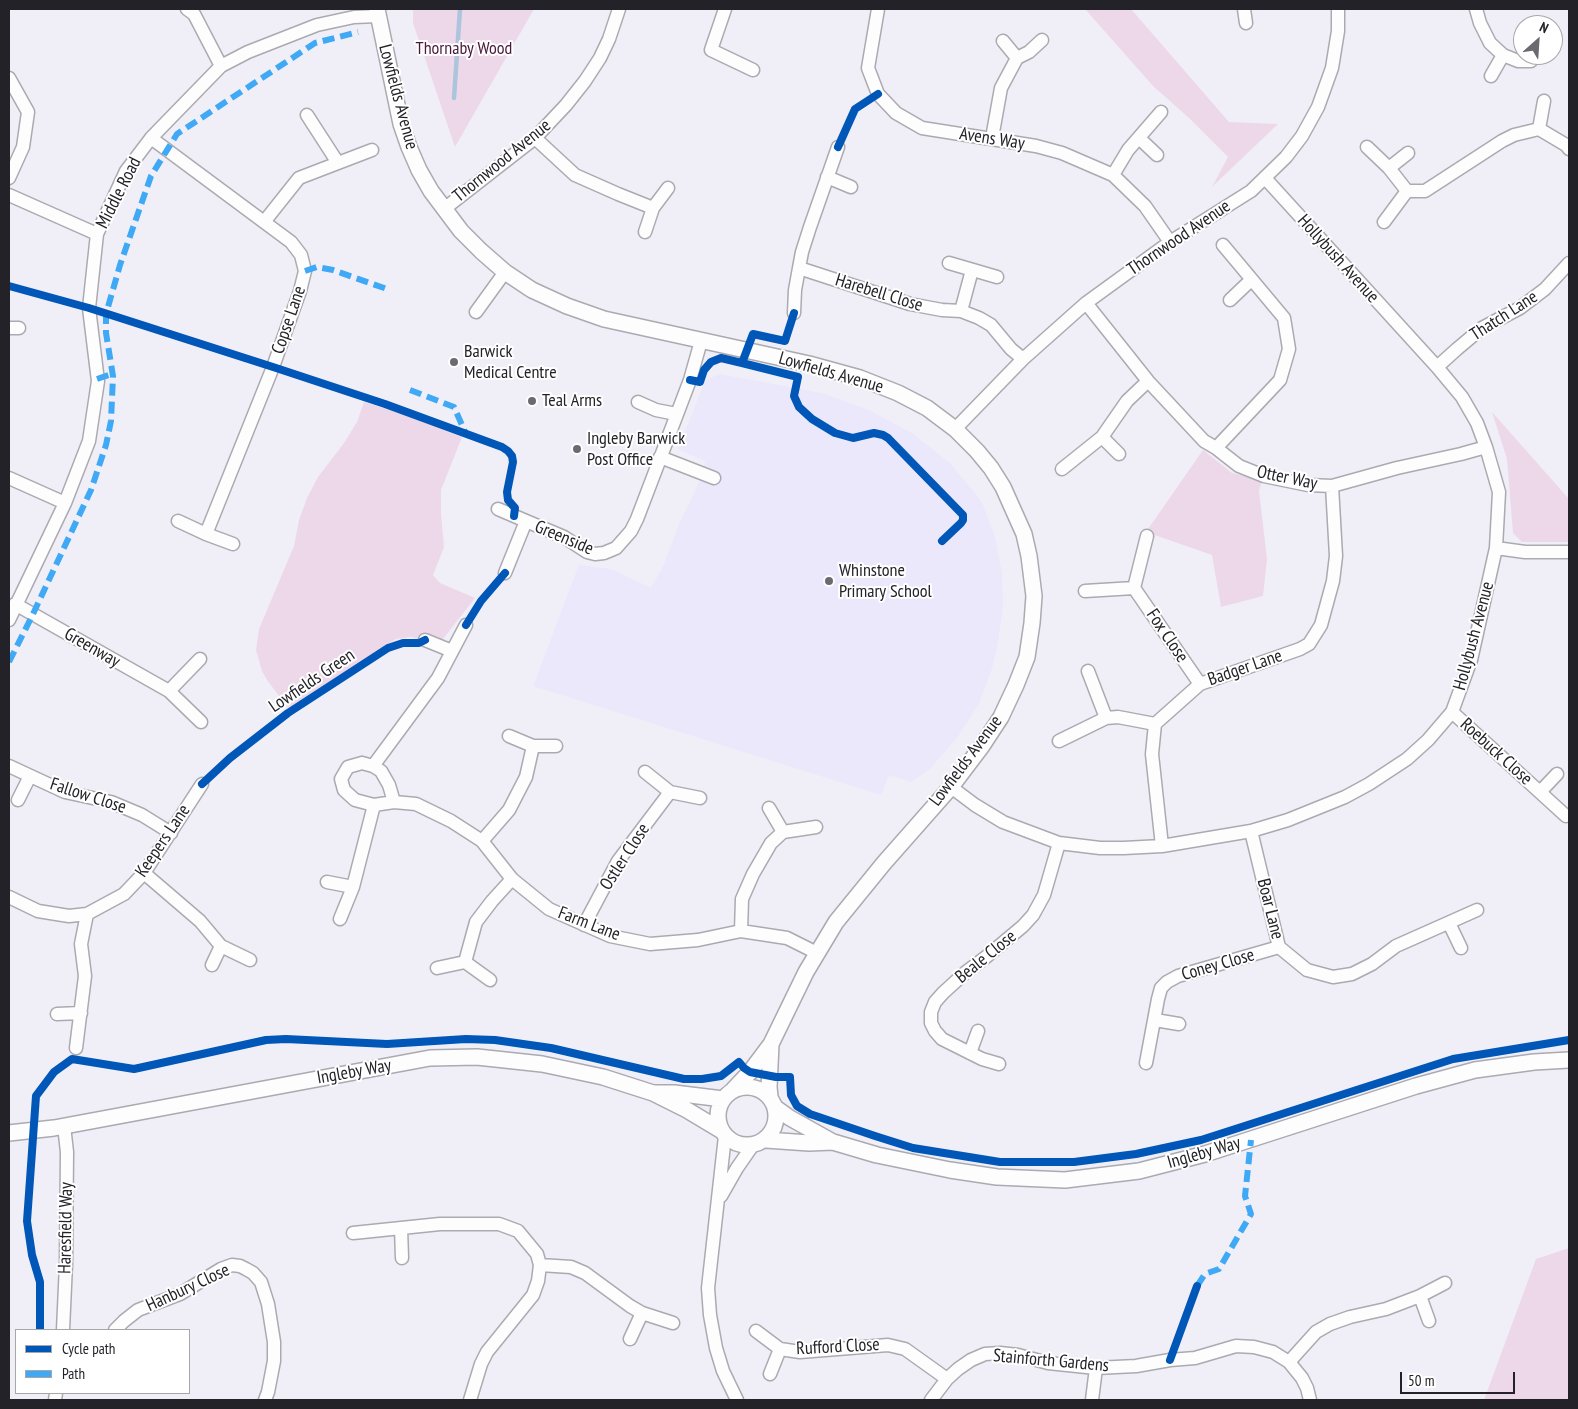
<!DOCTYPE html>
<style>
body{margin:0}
#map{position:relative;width:1578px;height:1409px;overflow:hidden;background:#f0eff8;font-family:"PT Sans Narrow",sans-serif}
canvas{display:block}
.frame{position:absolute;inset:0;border:10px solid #232228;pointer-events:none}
.legend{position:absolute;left:15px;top:1329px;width:175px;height:65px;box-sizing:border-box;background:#fff;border:1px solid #a7a7a9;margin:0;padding:6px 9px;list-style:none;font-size:15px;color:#232228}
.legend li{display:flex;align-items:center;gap:10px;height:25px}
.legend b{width:25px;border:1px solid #a7a7a9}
.north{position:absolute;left:1513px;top:15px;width:50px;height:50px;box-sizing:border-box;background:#fff;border:1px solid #a7a7a9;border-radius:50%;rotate:26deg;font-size:14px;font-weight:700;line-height:20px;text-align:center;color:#232228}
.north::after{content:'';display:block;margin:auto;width:18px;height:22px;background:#6b6a71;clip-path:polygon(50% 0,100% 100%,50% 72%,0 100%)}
.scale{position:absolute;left:1400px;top:1372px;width:115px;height:22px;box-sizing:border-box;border:2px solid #232228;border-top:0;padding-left:6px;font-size:15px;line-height:18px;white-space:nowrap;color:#232228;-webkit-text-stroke:4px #fff;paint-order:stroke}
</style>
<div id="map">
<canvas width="1578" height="1409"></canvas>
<div class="frame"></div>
<ul class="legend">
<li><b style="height:6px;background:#0057b8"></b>Cycle path</li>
<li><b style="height:6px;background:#3fa9f5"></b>Path</li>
</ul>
<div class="north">N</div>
<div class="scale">50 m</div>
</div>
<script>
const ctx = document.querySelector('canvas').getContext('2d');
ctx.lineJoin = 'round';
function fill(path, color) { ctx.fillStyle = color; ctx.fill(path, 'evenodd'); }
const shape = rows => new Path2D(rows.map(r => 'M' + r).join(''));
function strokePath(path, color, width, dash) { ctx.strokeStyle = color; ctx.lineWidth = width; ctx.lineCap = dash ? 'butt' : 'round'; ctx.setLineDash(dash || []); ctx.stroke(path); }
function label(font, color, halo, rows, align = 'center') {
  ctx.font = font + ' "PT Sans Narrow",sans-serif'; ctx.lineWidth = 4; ctx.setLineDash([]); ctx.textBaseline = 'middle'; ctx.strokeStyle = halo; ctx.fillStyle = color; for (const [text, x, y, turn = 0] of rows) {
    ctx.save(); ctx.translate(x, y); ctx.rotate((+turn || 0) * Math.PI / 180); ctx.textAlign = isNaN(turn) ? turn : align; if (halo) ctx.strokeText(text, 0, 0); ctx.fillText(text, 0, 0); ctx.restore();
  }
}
const built = shape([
 [719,374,822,393,869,410,912,433,950,463,982,502,995,537,1002,573,1003,607,998,642,992,669,979,704,959,735,930,769,911,782,889,775,881,795,533,686,579,565,611,569,651,588,664,564,680,522,703,474,705,461,678,449,705,381]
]);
const green = shape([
 [413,9,534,9,455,147,413,23],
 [1085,9,1131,9,1229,122,1278,124,1212,187,1228,157,1189,118,1153,86],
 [364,402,402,414,462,437,441,490,441,514,444,547,433,575,440,583,475,598,443,639,437,639,423,633,419,639,411,637,396,639,288,708,267,680,262,671,256,650,259,629,294,546,299,520,307,498,318,477,344,443,357,422],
 [1492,412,1569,499,1569,542,1522,542,1513,533,1507,459],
 [1203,450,1232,473,1262,480,1259,491,1267,559,1263,596,1221,607,1212,555,1146,532],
 [1569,1248,1569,1400,1484,1400,1536,1259]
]);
const stream = shape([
 [454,98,460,9]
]);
const minor = shape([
 [187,9,194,14,221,66],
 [725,9,711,50,753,70],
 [878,9,868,68,878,94,896,113,922,128,1036,146,1062,153,1113,175,1145,206,1170,242],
 [1244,9,1246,23],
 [1476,9,1480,23,1490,43,1503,55,1518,61,1531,61],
 [1003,41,1017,58],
 [1491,76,1503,55],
 [9,78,28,112,23,147,9,178],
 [1539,129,1544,101],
 [151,138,291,242,301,255,305,271,300,291,273,367,206,534,178,521],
 [535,138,575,175,618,194,653,208,645,232],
 [992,138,1001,88,1017,58,1029,52,1042,40],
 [1139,138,1157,155],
 [838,147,810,227,802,252,799,268,910,304,942,310,961,311,979,318,991,325,1011,349,1023,359],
 [1367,147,1389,168,1407,191,1425,191,1502,141,1514,135,1539,129,1566,145,1569,149],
 [338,163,372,150],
 [1389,168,1408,153],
 [1113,175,1128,150,1161,112],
 [827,177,851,187],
 [9,195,97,234],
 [653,208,668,188],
 [444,209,535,138,566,105,585,81,600,58,609,39,619,9],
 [264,222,299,178,338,163,307,115],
 [1384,222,1407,191],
 [949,263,997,277],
 [1230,300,1251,280],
 [1086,303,1148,381,1204,441,1216,448,1239,466,1264,476,1308,485,1332,486,1397,468,1461,454,1486,447],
 [961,311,972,270],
 [476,312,505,272],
 [794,313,795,290,799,268],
 [9,328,19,328],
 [1437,367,1457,349,1482,328,1520,308,1545,289,1569,263],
 [638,402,656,410,676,414],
 [955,429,1023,359,1086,303,1170,242,1251,191,1286,157,1302,136,1318,107,1332,68,1338,31,1338,9],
 [1102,437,1119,454],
 [1216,448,1280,380,1289,349,1284,318,1223,245],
 [660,457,714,478],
 [1062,469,1102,437,1127,401,1148,381],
 [9,478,65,503],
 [498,509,526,521],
 [206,534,233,544],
 [1496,548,1525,552,1569,552],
 [505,573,526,521,564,537,587,552,595,554,604,553,616,548,631,531,637,519,690,380,701,341],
 [1134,588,1147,536],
 [1085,591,1134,588,1200,684],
 [15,604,169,691,201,722],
 [9,620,65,503,89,441,98,381,89,308,97,234,126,171,151,138,221,66,248,52,317,25,354,17,378,16],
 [425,640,452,651],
 [1088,671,1106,718],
 [169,691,200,659],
 [1452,712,1566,816],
 [1059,741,1106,718,1118,717,1155,724],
 [533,746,556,746],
 [362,763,373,766,381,771,389,785,394,802,374,805,355,800,344,790,341,779,348,767,362,763],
 [9,766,65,792,111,802,142,815,171,833],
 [373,766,438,678,466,625],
 [951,787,975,805,1003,822,1059,843,1100,848,1124,848,1162,846,1251,831,1288,820,1345,797,1369,784,1407,759,1428,740,1452,712,1471,660,1496,548,1499,492,1486,447,1477,423,1462,397,1437,367,1265,178],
 [670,792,700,798],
 [1540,792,1557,774],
 [18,800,30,776],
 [394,802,416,804,451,821,482,841,512,879,549,909,610,936,650,944,698,940,741,931,787,938,817,953],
 [1251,831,1279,947,1307,970,1333,977,1352,974,1372,964,1396,946,1477,910],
 [783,832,816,827],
 [482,841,509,810,526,777,533,746,509,736],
 [1162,846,1152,754,1155,724,1200,684,1300,649,1309,644,1321,625,1333,581,1336,556,1332,486],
 [144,873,200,921,221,946,250,960],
 [327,882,353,887],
 [9,897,38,911,69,916,87,914,124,894,144,873,202,784],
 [340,919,353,887,374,805],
 [1449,923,1461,948],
 [584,925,618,861,670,792,645,772],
 [741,931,742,899,753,874,771,843,783,832,769,808],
 [465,962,490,980],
 [212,965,221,946],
 [437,968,465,962,476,922,492,901,512,879],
 [57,1014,81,1013],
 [1155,1020,1179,1024],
 [76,1048,85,976,81,944,87,914],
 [970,1053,978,1031],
 [1146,1063,1158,999,1161,988,1167,982,1178,976,1279,947],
 [999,1064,982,1059,942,1039,935,1031,931,1023,931,1012,935,1002,943,993,966,972,986,957,1023,926,1033,915,1044,895,1059,843],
 [725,1136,708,1288,710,1315,716,1348,723,1371,737,1400],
 [721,1196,737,1168,753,1145],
 [401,1228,402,1258],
 [353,1233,440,1224,499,1224,518,1231,537,1254,540,1265,538,1281,533,1295,487,1352,481,1364,470,1400],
 [540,1265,571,1267,585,1273,630,1306,642,1313,673,1323],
 [1420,1296,1429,1321],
 [63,1330,66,1264,67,1152,64,1126],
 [115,1330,124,1321,138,1310,180,1294,221,1269,232,1265,240,1266,246,1269,253,1273,261,1282,268,1304,274,1342,274,1361,268,1392,265,1400],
 [756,1331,780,1349,800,1352,888,1345,905,1349,947,1379],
 [630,1339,642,1313],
 [1289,1362,1316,1332,1330,1324,1350,1317,1386,1309,1420,1296,1445,1283],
 [770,1374,780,1349],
 [55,1400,56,1393],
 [931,1400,947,1379,958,1369,971,1360,985,1354,1000,1353,1018,1355,1048,1363,1096,1368,1136,1366,1170,1360,1195,1358,1236,1346,1254,1347,1273,1352,1289,1362,1302,1378,1307,1388,1310,1400],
 [1092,1400,1096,1368]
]);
const tertiary = shape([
 [377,9,401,124,409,147,419,170,431,191,461,231,481,251,505,272,532,290,567,306,604,319,809,364,860,378,898,393,927,408,955,429,977,451,991,468,1003,487,1024,534,1029,556,1034,596,1032,623,1027,657,1016,685,1001,717,982,746,951,787,884,863,836,922,806,972,771,1044,750,1072,733,1090],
 '718 1116a29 29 0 1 1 58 0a29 29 0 1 1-58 0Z',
 [655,1093,674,1093,723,1099],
 [770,1097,769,1087,771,1044],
 [776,1108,790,1118,833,1142,877,1155,950,1170,997,1177,1065,1180,1139,1171,1205,1154,1416,1086,1475,1070,1534,1062,1569,1060],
 [9,1133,54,1128,430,1058,477,1057,542,1064,603,1077,653,1093,687,1110,722,1131],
 [766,1140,809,1143,833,1142]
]);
const quiet = shape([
 [305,271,317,267,333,270,387,289],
 [97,379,112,374],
 [410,390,454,407,466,434],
 [9,662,33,614,91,490,106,445,111,421,113,376,106,333,106,314,120,265,151,176,177,134,315,43,358,32],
 [1197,1286,1205,1274,1219,1269,1251,1214,1245,1196,1251,1140]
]);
const cycleway = shape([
 [838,147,855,109,878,94],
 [9,286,89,308,273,367,385,404,502,447,508,451,512,456,513,462,507,492,508,500,515,508,514,516],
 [742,363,798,377,794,396,799,407,812,419,835,433,853,438,874,433,883,435,888,438,963,515,963,520,961,523,942,541],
 [690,380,700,382,704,370,711,362,721,358,742,363,753,334,785,341,794,313],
 [466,625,481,601,505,573],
 [202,784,230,758,288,713,388,648,403,643,419,643,425,640],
 [40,1330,40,1282,32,1255,27,1221,36,1096,54,1072,72,1059,134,1069,266,1040,286,1039,387,1044,466,1039,495,1040,551,1048,684,1079,702,1079,721,1076,739,1062,744,1068,750,1072,776,1077,790,1077,791,1095,797,1106,810,1114,875,1136,913,1148,1000,1162,1074,1162,1136,1154,1201,1140,1453,1059,1569,1040],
 [1170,1360,1197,1286]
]);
const markers = [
 [454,362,5,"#6b6a71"],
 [532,401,5,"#6b6a71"],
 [577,449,5,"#6b6a71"],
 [829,581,5,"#6b6a71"]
];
const parkNames = [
 ["Thornaby Wood",464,49]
];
const streetNames = [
 ["Lowfields Avenue",398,97,75],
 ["Avens Way",992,139,9],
 ["Thornwood Avenue",502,161,-39],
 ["Middle Road",119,193,-63],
 ["Thornwood Avenue",1179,238,-34],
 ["Hollybush Avenue",1338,259,48],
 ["Harebell Close",879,293,17],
 ["Thatch Lane",1504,316,-33],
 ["Copse Lane",289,320,-71],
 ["Lowfields Avenue",831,373,16],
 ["Otter Way",1287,478,12],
 ["Greenside",564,538,23],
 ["Fox Close",1167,636,56],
 ["Hollybush Avenue",1474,636,-75],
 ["Greenway",92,648,30],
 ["Badger Lane",1245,668,-19],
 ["Lowfields Green",312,681,-34],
 ["Roebuck Close",1496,752,42],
 ["Lowfields Avenue",966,761,-53],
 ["Fallow Close",88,796,18],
 ["Keepers Lane",163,841,-56],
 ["Ostler Close",625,857,-57],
 ["Boar Lane",1270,909,76],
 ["Farm Lane",589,924,21],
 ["Beale Close",986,957,-39],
 ["Coney Close",1218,965,-16],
 ["Ingleby Way",354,1072,-10],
 ["Ingleby Way",1204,1153,-16],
 ["Haresfield Way",66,1228,-89],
 ["Hanbury Close",188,1288,-25],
 ["Rufford Close",838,1347,-3],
 ["Stainforth Gardens",1051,1361,5]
];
const poiNames = [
 ["Barwick",464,352],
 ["Medical Centre",464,373],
 ["Teal Arms",542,401],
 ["Ingleby Barwick",587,439],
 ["Post Office",587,460],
 ["Whinstone",839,571],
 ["Primary School",839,592]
];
fill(built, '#eae8fa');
fill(green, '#edd8e9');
strokePath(stream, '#acc5dc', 4.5);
strokePath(minor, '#abaab0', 15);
strokePath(tertiary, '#abaab0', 18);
strokePath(minor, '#fdfdfe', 12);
strokePath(tertiary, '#fdfdfe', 15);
strokePath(quiet, '#3fa9f5', 6, [12, 6]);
strokePath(cycleway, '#0057b8', 8);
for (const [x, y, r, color] of markers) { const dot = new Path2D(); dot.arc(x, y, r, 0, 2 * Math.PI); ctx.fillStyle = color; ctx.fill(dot); strokePath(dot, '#fff', 2); }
label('18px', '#49183a', '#fff', parkNames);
label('18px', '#232228', '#fff', streetNames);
label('18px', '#232228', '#fff', poiNames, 'left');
</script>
